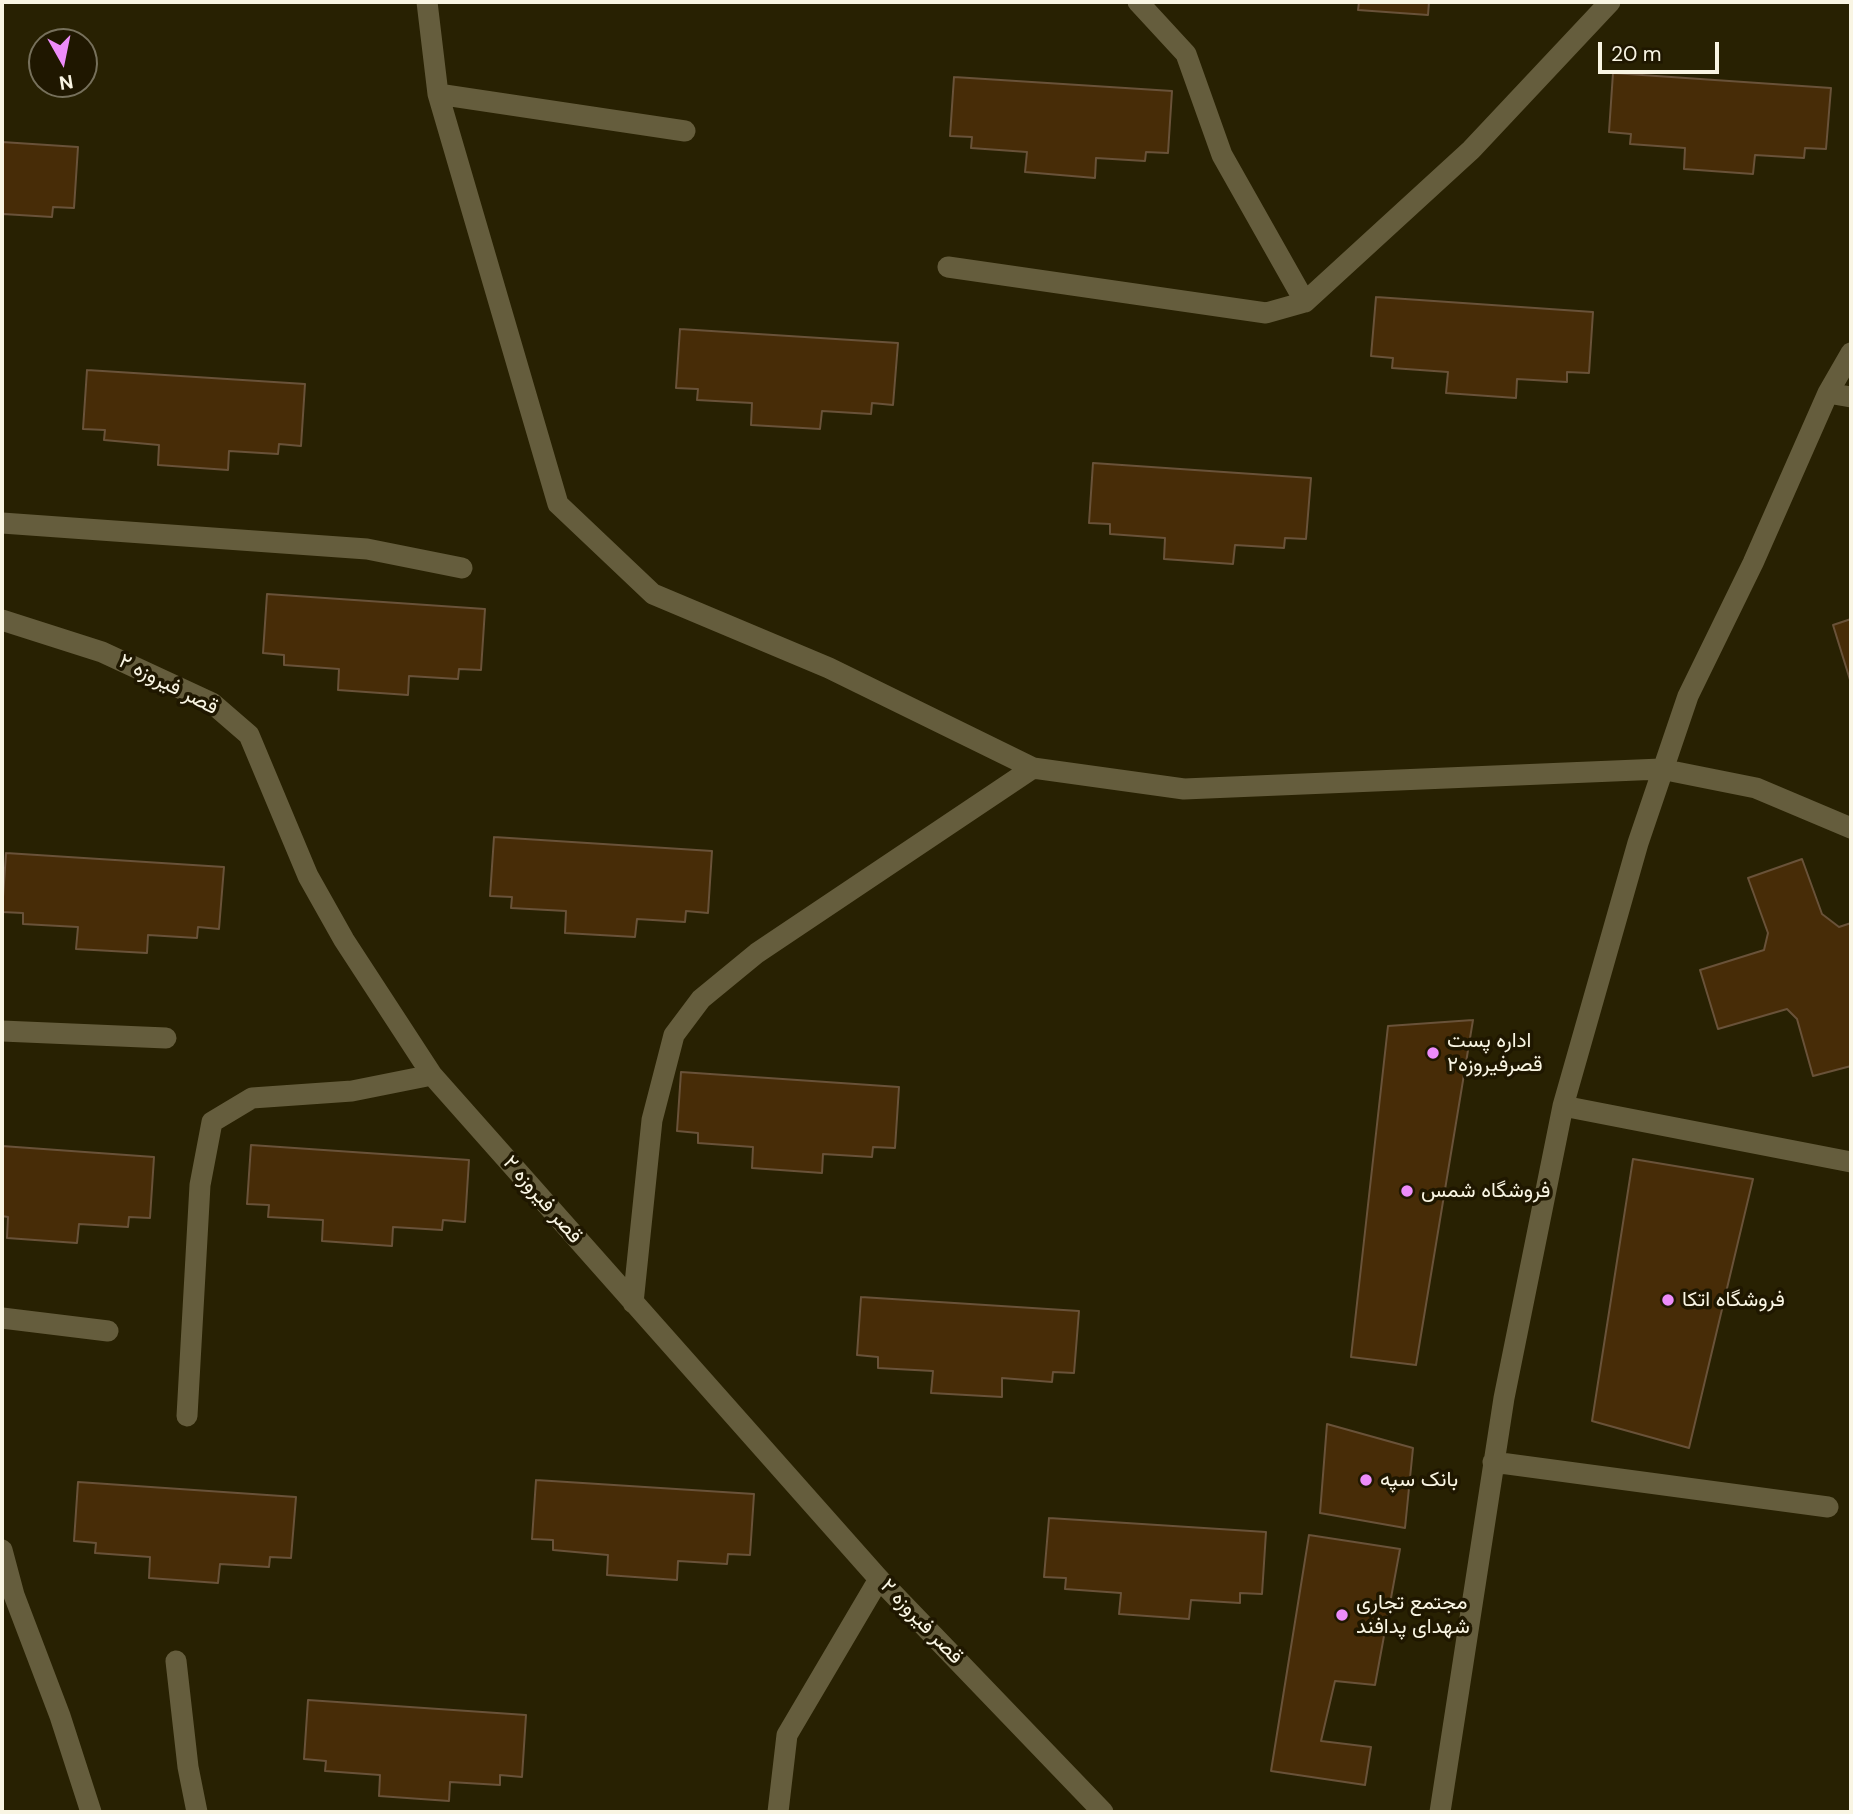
<!DOCTYPE html>
<meta charset="utf-8">
<style>
body{margin:0}
#map{position:relative;width:1853px;height:1814px;overflow:hidden;background:#282102;font-family:"DM Sans",sans-serif}
canvas{display:block}
.frame{position:absolute;inset:0;border:4px solid #f9f5e3;pointer-events:none}
.north{position:absolute;left:28px;top:28px;width:70px;height:70px;box-sizing:border-box;background:#1f1700;border:2px solid #76705b;border-radius:50%;rotate:171deg;font-size:19px;font-weight:700;line-height:28px;text-align:center;color:#f9f5e3}
.north::after{content:'';display:block;margin:auto;width:24px;height:32px;background:#ed8cfa;clip-path:polygon(50% 0,100% 100%,50% 72%,0 100%)}
.scale{position:absolute;left:1598px;top:42px;width:121px;height:32px;box-sizing:border-box;border:4px solid #f9f5e3;border-top:0;padding-left:9px;font-size:21px;line-height:24px;white-space:nowrap;color:#f9f5e3;-webkit-text-stroke:5px #1f1700;paint-order:stroke}
</style>
<div id="map">
<canvas width="1853" height="1814"></canvas>
<div class="frame"></div>
<div class="north">N</div>
<div class="scale">20 m</div>
</div>
<script>
const ctx = document.querySelector('canvas').getContext('2d');
ctx.lineJoin = 'round';
function fill(path, color) { ctx.fillStyle = color; ctx.fill(path, 'evenodd'); }
const shape = rows => new Path2D(rows.map(r => 'M' + r).join(''));
function strokePath(path, color, width, dash) { ctx.strokeStyle = color; ctx.lineWidth = width; ctx.lineCap = dash ? 'butt' : 'round'; ctx.setLineDash(dash || []); ctx.stroke(path); }
function label(font, color, halo, rows, align = 'center') {
  ctx.font = font + ' "DM Sans",Vazirmatn,sans-serif'; ctx.lineWidth = 7; ctx.setLineDash([]); ctx.textBaseline = 'middle'; ctx.strokeStyle = halo; ctx.fillStyle = color; for (const [text, x, y, turn = 0] of rows) {
    ctx.save(); ctx.translate(x, y); ctx.rotate((+turn || 0) * Math.PI / 180); ctx.textAlign = isNaN(turn) ? turn : align; if (halo) ctx.strokeText(text, 0, 0); ctx.fillText(text, 0, 0); ctx.restore();
  }
}
const building = shape([
 [1359,2,1429,2,1428,15,1358,10,1359,2],
 [1613,73,1831,88,1826,149,1805,148,1804,158,1755,155,1753,174,1684,169,1685,148,1630,144,1631,134,1609,132,1613,73],
 [954,77,1172,91,1168,153,1146,152,1145,161,1096,158,1095,178,1025,172,1027,152,971,148,972,137,950,136,954,77],
 [2,142,78,147,74,208,53,207,52,217,3,214,2,227,2,142],
 [1376,297,1593,312,1589,373,1567,372,1567,382,1517,379,1516,398,1446,393,1448,372,1392,368,1393,358,1371,356,1376,297],
 [680,329,898,343,893,405,872,403,871,414,822,411,820,429,751,425,752,403,697,400,698,389,676,388,680,329],
 [87,370,305,384,301,446,279,444,278,454,229,451,228,470,158,465,159,445,104,440,105,430,83,429,87,370],
 [1093,463,1311,478,1306,539,1285,538,1284,548,1235,545,1233,564,1164,559,1165,538,1110,534,1110,524,1089,523,1093,463],
 [267,594,485,609,481,670,459,669,458,679,409,676,408,695,338,690,339,669,284,665,284,655,263,653,267,594],
 [1851,619,1851,683,1833,625,1851,619],
 [494,837,712,851,708,913,686,911,685,922,637,919,635,937,565,933,566,911,511,908,512,897,490,896,494,837],
 [6,853,224,867,219,929,198,927,197,938,148,935,147,953,76,949,78,927,23,924,23,913,2,912,6,853],
 [1802,859,1822,914,1839,927,1851,923,1851,1066,1813,1076,1797,1019,1787,1009,1718,1029,1700,970,1764,950,1768,933,1748,878,1802,859],
 [1473,1020,1416,1365,1351,1357,1388,1026,1473,1020],
 [681,1072,899,1087,895,1148,873,1147,872,1157,823,1154,822,1173,752,1168,753,1147,698,1143,698,1133,677,1131,681,1072],
 [251,1145,469,1160,465,1222,443,1220,442,1230,393,1227,392,1246,322,1241,323,1220,268,1217,269,1205,247,1204,251,1145],
 [2,1146,154,1157,150,1218,129,1217,128,1227,79,1224,77,1243,7,1238,8,1217,2,1216,2,1146],
 [1633,1159,1753,1179,1689,1448,1592,1421,1633,1159],
 [861,1297,1079,1311,1074,1373,1053,1372,1052,1382,1002,1378,1002,1397,931,1393,933,1371,878,1368,878,1357,857,1355,861,1297],
 [1327,1424,1413,1448,1405,1528,1320,1513,1327,1424],
 [536,1480,754,1494,750,1555,728,1554,727,1564,678,1561,677,1580,607,1575,608,1555,553,1550,553,1540,532,1539,536,1480],
 [78,1482,296,1497,291,1558,270,1557,269,1567,220,1564,218,1583,149,1578,150,1557,95,1553,96,1543,74,1541,78,1482],
 [1049,1518,1266,1532,1262,1594,1240,1593,1240,1603,1191,1600,1189,1619,1119,1614,1121,1593,1065,1589,1066,1578,1044,1577,1049,1518],
 [1309,1535,1400,1549,1375,1685,1335,1681,1321,1741,1371,1747,1365,1785,1271,1771,1309,1535],
 [308,1700,526,1715,522,1777,500,1775,500,1785,450,1782,449,1801,379,1796,380,1775,325,1771,326,1761,304,1759,308,1700]
]);
const lane = shape([
 [778,1812,787,1735,879,1579]
]);
const street = shape([
 [427,2,438,94],
 [1138,2,1186,54,1222,155,1305,302],
 [685,131,438,94,558,504,653,594,829,668,1033,768,1184,789,1661,769,1756,788,1851,828],
 [948,267,1266,313,1305,302,1471,150,1610,2],
 [1828,393,1851,397],
 [2,523,367,549,462,568],
 [2,620,102,652,212,703,249,735,308,876,344,940,432,1075,879,1579,1103,1812],
 [2,1031,166,1038],
 [1563,1106,1851,1162],
 [633,1303,652,1120,674,1035,701,999,757,953,1033,768],
 [2,1318,108,1331],
 [187,1416,200,1185,212,1122,252,1098,352,1091,432,1075],
 [1493,1462,1828,1507],
 [2,1550,14,1595,60,1716,91,1812],
 [176,1661,188,1767,197,1812],
 [1440,1812,1504,1398,1563,1106,1638,843,1688,696,1753,563,1828,393,1851,353]
]);
const markers = [
 [1433,1053,7,"#ed8cfa"],
 [1407,1191,7,"#ed8cfa"],
 [1668,1300,7,"#ed8cfa"],
 [1366,1480,7,"#ed8cfa"],
 [1342,1615,7,"#ed8cfa"]
];
const streetNames = [
 ["قصر فیروزه ۲",168,685,27],
 ["قصر فیروزه ۲",542,1200,49],
 ["قصر فیروزه ۲",921,1622,46]
];
const poiNames = [
 ["اداره پست",1447,1041],
 ["قصرفیروزه۲",1447,1065],
 ["فروشگاه شمس",1421,1191],
 ["فروشگاه اتکا",1682,1300],
 ["بانک سپه",1380,1480],
 ["مجتمع تجاری",1356,1603],
 ["شهدای پدافند",1356,1627]
];
fill(building, '#472c07');
strokePath(building, '#695239', 2);
strokePath(lane, '#655d3d', 21);
strokePath(street, '#655d3d', 21);
for (const [x, y, r, color] of markers) { const dot = new Path2D(); dot.arc(x, y, r, 0, 2 * Math.PI); ctx.fillStyle = color; ctx.fill(dot); strokePath(dot, '#1f1700', 2.5); }
label('21px', '#f9f5e3', '#1f1700', streetNames);
label('21px', '#f9f5e3', '#1f1700', poiNames, 'left');
</script>
